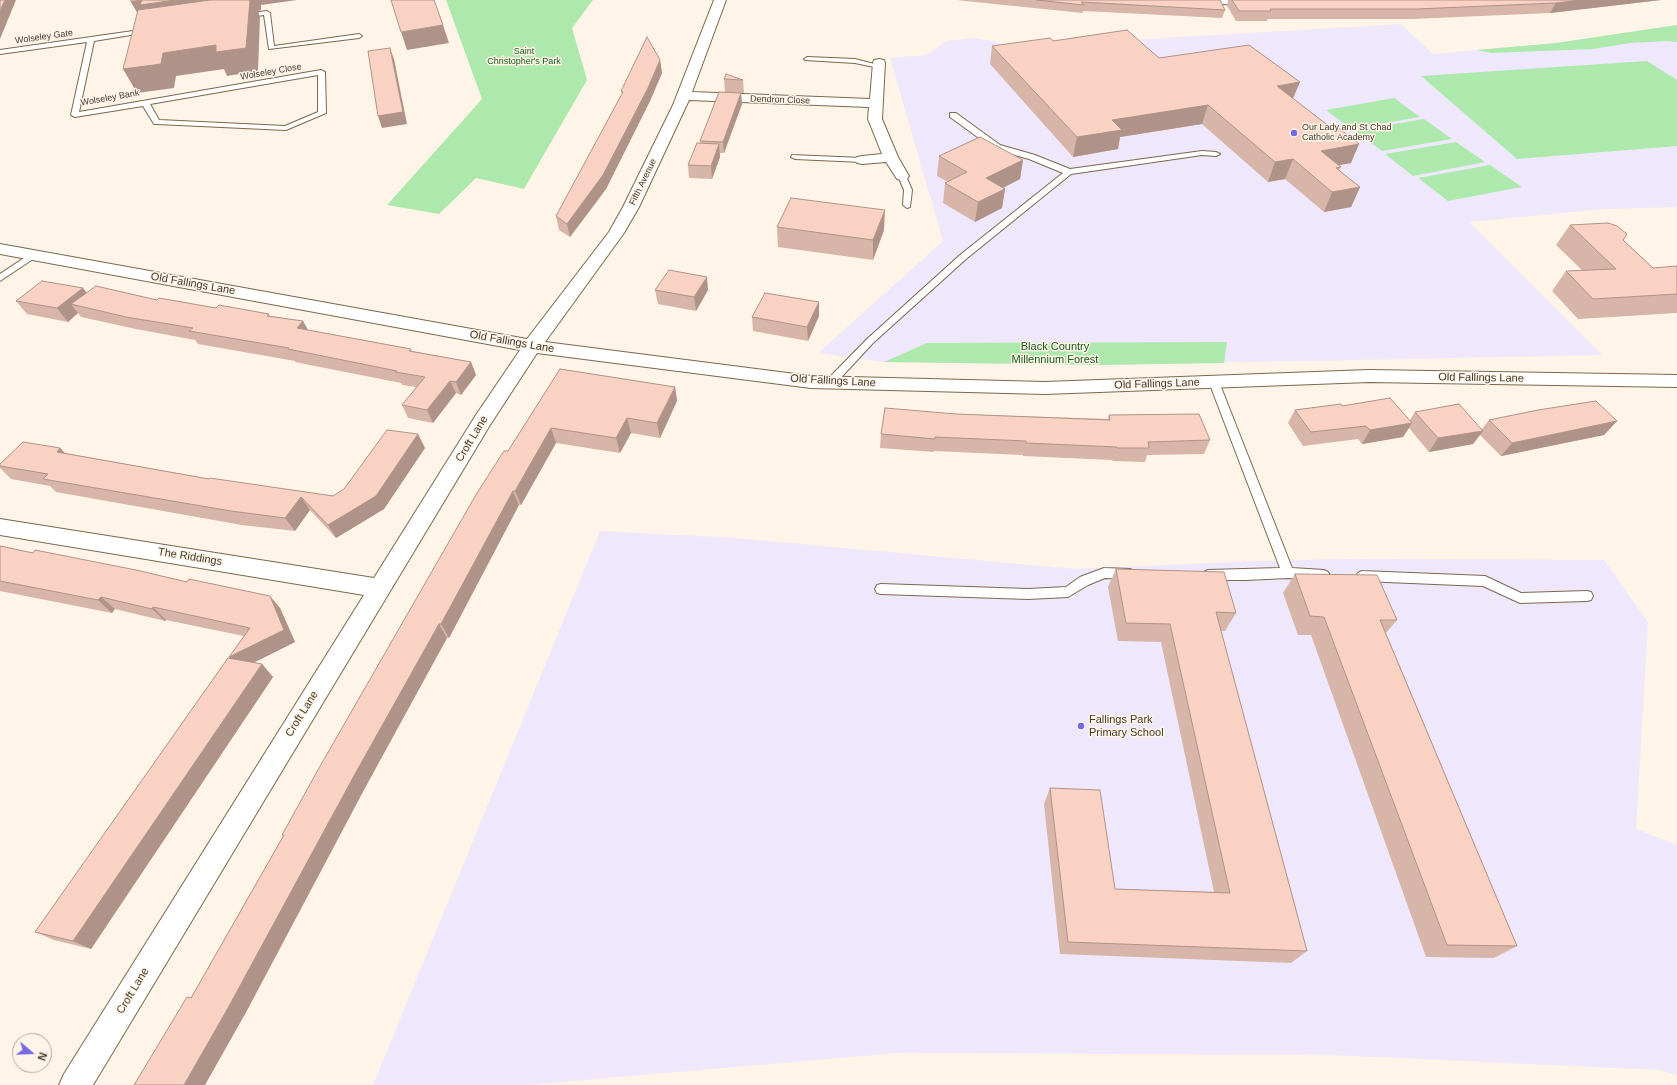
<!DOCTYPE html>
<style>
body{margin:0}
#map{position:relative;width:1677px;height:1085px;overflow:hidden;background:#fef4e7;font-family:Arial,sans-serif}
canvas{display:block}
.north{position:absolute;left:12px;top:1033px;width:40px;height:40px;box-sizing:border-box;background:#fef4e7;border:1px solid #b4aa9d;border-radius:50%;rotate:109deg;font-size:11px;font-weight:700;line-height:16px;text-align:center;color:#443a2d}
.north::after{content:'';display:block;margin:auto;width:14px;height:18px;background:#7569e4;clip-path:polygon(50% 0,100% 100%,50% 72%,0 100%)}
</style>
<div id="map">
<canvas width="1677" height="1085"></canvas>
<div class="north">N</div>
</div>
<script>
const ctx = document.querySelector('canvas').getContext('2d');
ctx.lineJoin = 'round';
function fill(path, color) { ctx.fillStyle = color; ctx.fill(path, 'evenodd'); }
const shape = rows => new Path2D(rows.map(r => 'M' + r).join(''));
function strokePath(path, color, width, dash) { ctx.strokeStyle = color; ctx.lineWidth = width; ctx.lineCap = dash ? 'butt' : 'round'; ctx.setLineDash(dash || []); ctx.stroke(path); }
function label(font, color, halo, rows, align = 'center') {
  ctx.font = font + ' Arial,sans-serif'; ctx.lineWidth = 3; ctx.setLineDash([]); ctx.textBaseline = 'middle'; ctx.strokeStyle = halo; ctx.fillStyle = color; for (const [text, x, y, turn = 0] of rows) {
    ctx.save(); ctx.translate(x, y); ctx.rotate((+turn || 0) * Math.PI / 180); ctx.textAlign = isNaN(turn) ? turn : align; if (halo) ctx.strokeText(text, 0, 0); ctx.fillText(text, 0, 0); ctx.restore();
  }
}
const education = shape([
 [1401,24,1433,54,1556,43,1677,25,1677,207,1605,209,1469,222,1602,355,1101,365,884,362,818,353,943,241,890,58,927,55,946,41,974,38,992,41,1013,47],
 [600,531,735,538,1074,569,1254,561,1351,559,1604,560,1648,622,1636,829,1677,845,1677,1075,1660,1070,1333,1055,897,1053,526,1085,373,1085]
]);
const green = shape([
 [446,0,593,0,572,28,587,80,524,189,476,178,439,214,387,205,482,99],
 [1677,25,1677,42,1667,41,1630,43,1593,49,1492,53,1476,50,1556,43],
 [1647,61,1677,80,1677,146,1517,159,1421,76],
 [1394,98,1420,117,1351,129,1326,110],
 [1424,119,1452,139,1382,151,1355,131],
 [1456,142,1485,162,1413,176,1385,154],
 [1490,165,1522,187,1448,201,1418,178],
 [1227,342,1224,363,1101,365,884,362,927,343]
]);
const lane = shape([
 [267,11,270,13,274,46,359,34,362,36,359,38,269,49,264,15,243,18,240,16,243,14,267,11],
 [147,29,150,31,149,32,94,41,79,112,321,70,325,72,326,113,286,130,157,124,154,124,143,106,75,117,71,115,87,42,0,54,0,50,147,29],
 [318,75,318,112,285,126,159,120,150,104,318,75],
 [807,57,855,59,882,66,879,68,855,63,805,60,804,59,807,57],
 [950,113,956,113,1000,145,1035,155,1070,169,1202,151,1216,152,1220,154,1216,156,1202,155,1071,174,966,259,873,343,834,385,826,385,825,383,826,381,867,339,960,255,1063,173,1029,159,994,149,950,117,950,113],
 [792,155,862,158,866,160,862,162,795,159,791,157,792,155],
 [899,174,905,174,912,190,910,207,907,208,903,205,904,190,898,176,899,174],
 [33,252,37,255,36,257,0,281,0,274,33,252],
 [1214,379,1219,382,1292,568,1324,570,1328,572,1330,575,1328,578,1324,580,1288,578,1245,580,1208,580,1204,578,1202,575,1204,572,1208,570,1280,568,1209,382,1214,379],
 [1104,568,1130,569,1134,571,1136,574,1134,577,1130,579,1105,578,1088,585,1068,597,1028,599,881,594,877,593,875,589,877,585,881,584,1028,589,1066,587,1080,577,1104,568],
 [1362,571,1485,576,1521,593,1587,591,1591,592,1593,596,1591,600,1587,601,1520,603,1483,586,1362,581,1358,579,1356,576,1358,573,1362,571]
]);
const street = shape([
 [714,0,726,0,692,92,870,99,873,63,874,60,879,59,884,60,885,63,882,119,898,157,909,176,907,179,902,180,897,179,886,162,862,164,857,163,855,160,857,157,862,156,882,154,868,119,869,107,689,100,639,207,624,233,545,342,811,376,1045,382,1369,370,1677,375,1677,387,1369,382,1045,394,811,388,537,353,490,425,93,1085,59,1085,64,1074,364,595,0,535,0,519,374,578,476,415,520,350,0,254,0,244,527,339,609,232,623,207,673,105,714,0],
 [1176,0,1262,0,1264,2,1262,4,1258,5,1182,3,1178,2,1176,0]
]);
const wall = shape([
 [956,0,1220,0,1225,10,1222,18,1083,11,1083,13],
 [1228,0,1661,0,1550,13,1412,19,1268,19,1267,21,1236,21,1227,6],
 [1053,41,1159,58,1293,99,1351,163,1339,165,1341,167,1339,170,1360,187,1351,207,1324,212,1285,179,1268,182,1202,124,1120,137,1118,149,1073,157,990,64,992,46],
 [660,60,662,73,650,101,606,189,570,237,559,230,556,216,622,94,621,91],
 [724,79,743,80,744,93,725,92],
 [741,93,742,104,724,153,720,153,720,157,712,179,689,178,688,165,700,143,700,141],
 [939,156,1023,160,1020,179,1003,188,1005,189,1002,208,975,222,943,203,945,183,948,182,937,176],
 [1570,225,1623,240,1653,268,1677,266,1677,313,1578,319,1552,291,1566,271,1583,271,1556,245],
 [777,227,884,230,873,260,778,247],
 [83,288,86,293,157,300,216,308,269,314,270,316,303,321,308,330,411,349,412,351,471,362,476,375,461,395,456,393,433,423,408,418,402,405,416,387,402,385,401,383,295,362,295,361,198,344,195,340,136,329,81,317,78,313,68,322,27,314,16,301],
 [655,290,708,290,696,311,658,304],
 [819,302,819,316,808,341,753,331,752,317],
 [560,369,675,387,677,401,660,438,631,433,620,453,556,443,521,505,519,505,449,638,447,638,366,786,244,1016,191,998,283,836,282,835,508,451],
 [1342,406,1410,420,1415,412,1482,429,1489,420,1617,421,1604,435,1501,456,1480,435,1473,444,1429,452,1409,428,1403,437,1362,444,1358,439,1303,446,1288,423,1295,410],
 [956,414,1108,419,1109,415,1210,440,1204,454,1147,455,1145,462,1113,461,1112,460,1023,456,1023,455,934,451,934,452,880,448,881,434],
 [418,434,425,448,384,509,336,538,310,510,295,531,242,525,56,492,50,486,11,479,0,468,0,464,60,448,65,453,209,479,333,496,344,489],
 [0,546,280,608,295,642,253,663,262,664,273,677,91,949,54,940,35,932,231,659,229,657,244,636,166,620,165,621,115,609,112,613,0,591],
 [1116,569,1236,613,1225,631,1221,631,1307,951,1291,963,1060,954,1044,804,1050,788,1115,889,1214,892,1161,642,1118,641,1108,587],
 [1295,574,1397,620,1386,633,1517,946,1494,958,1426,957,1311,635,1298,635,1283,593]
]);
const shadedWall = shape([
 [5,0,16,0,0,39,0,11],
 [142,0,297,0,261,5,261,10,258,11,260,17,258,71,227,76,224,69,176,76,174,88,137,93,123,69,163,53,216,45,246,48,143,23,131,2],
 [1580,0,1661,0,1550,13,1556,3],
 [443,25,449,43,407,50,401,32],
 [390,48,394,59,407,124,382,128,378,116],
 [660,60,662,73,650,101,606,189,570,237,567,224],
 [1300,82,1292,101,1277,86],
 [741,93,742,104,724,153,723,142],
 [1208,105,1202,124,1120,137,1118,149,1073,157,1077,137,1112,120],
 [719,144,720,157,712,179,711,166],
 [1359,144,1351,163,1312,170,1321,151],
 [1293,159,1285,179,1268,182,1275,162],
 [1023,160,1020,179,983,198,986,178],
 [1360,187,1351,207,1324,212,1332,192],
 [1005,189,1002,208,975,222,978,202],
 [885,210,884,230,873,260,873,240],
 [707,277,708,290,696,311,694,297],
 [83,288,93,301,71,304,78,313,68,322,57,308],
 [819,302,819,316,808,341,807,327],
 [303,321,310,334,297,328],
 [471,362,476,375,461,395,456,382],
 [450,381,456,393,433,423,427,410],
 [675,387,677,401,660,438,657,423],
 [627,418,631,433,620,453,616,438],
 [1617,421,1604,435,1501,456,1512,443],
 [1412,423,1403,437,1362,444,1370,430],
 [551,428,556,443,521,505,515,491],
 [1483,431,1473,444,1429,452,1438,438],
 [418,434,425,448,384,509,336,538,328,525],
 [60,448,73,462,57,452],
 [513,491,519,505,449,638,441,624],
 [301,497,310,510,295,531,285,518],
 [270,596,280,608,295,642,241,669,229,657,284,630],
 [101,597,115,609,112,613,98,600],
 [153,607,166,620,165,621,152,609],
 [439,624,447,638,366,786,244,1016,205,1085,184,1085,355,774],
 [262,664,273,677,91,949,73,941]
]);
const building = shape([
 [0,0,5,0,0,11,0,0],
 [131,0,176,0,140,5,142,0,131,2,131,0],
 [210,0,250,0,246,48,216,52,216,45,163,53,161,64,123,69,138,10,210,0],
 [391,0,434,0,443,25,401,32,391,0],
 [1037,0,1220,0,1225,10,1081,2,1084,5,1037,0],
 [1232,0,1580,0,1556,3,1417,9,1270,9,1271,11,1239,11,1232,0],
 [1127,30,1159,58,1249,45,1300,82,1277,86,1330,127,1336,126,1359,144,1321,151,1341,167,1336,168,1360,187,1332,192,1293,159,1275,162,1208,105,1112,120,1122,130,1077,137,992,46,1050,38,1053,41,1127,30],
 [647,37,660,60,648,88,603,175,567,224,556,216,623,92,621,91,647,37],
 [390,48,403,112,378,116,368,51,390,48],
 [726,74,743,80,724,79,726,74],
 [719,92,741,93,723,142,700,141,719,92],
 [980,137,1023,160,986,178,1005,189,978,202,945,183,967,172,939,156,980,137],
 [697,143,719,144,711,166,688,165,697,143],
 [791,198,885,210,873,240,777,227,791,198],
 [1608,223,1617,226,1627,234,1623,240,1653,268,1677,266,1677,294,1593,299,1566,271,1616,269,1570,225,1608,223],
 [669,270,707,277,694,297,655,290,669,270],
 [42,281,83,288,57,308,16,301,42,281],
 [96,286,157,300,159,298,216,308,219,305,269,314,267,316,303,321,297,328,411,349,409,351,471,362,456,382,450,381,427,410,402,405,425,377,396,372,397,371,288,349,289,348,189,331,193,328,126,317,71,304,96,286],
 [765,293,819,302,807,327,752,317,765,293],
 [560,369,675,387,657,423,627,418,616,438,551,428,515,491,513,491,441,624,439,624,355,774,228,1008,184,1085,134,1085,187,997,191,998,284,835,282,835,319,768,477,493,504,451,508,451,560,369],
 [1390,398,1412,423,1370,430,1366,426,1311,432,1295,410,1341,404,1342,406,1390,398],
 [1596,401,1617,421,1512,443,1489,420,1538,410,1596,401],
 [1459,404,1483,431,1438,438,1415,412,1459,404],
 [885,408,956,414,1110,420,1109,415,1199,414,1210,440,1148,442,1149,448,1117,448,1117,447,1026,443,1026,441,935,437,935,439,881,434,885,408],
 [387,430,418,434,376,496,328,525,301,497,285,518,231,511,43,479,48,474,0,466,0,464,23,442,60,448,57,452,209,479,210,478,333,496,344,489,387,430],
 [0,546,33,553,35,550,136,570,187,582,189,579,270,596,284,630,229,657,250,628,153,607,152,609,101,597,98,600,0,581,0,546],
 [1116,569,1224,572,1236,613,1216,612,1307,951,1068,942,1050,788,1100,790,1115,889,1230,893,1170,624,1126,623,1116,569],
 [1295,574,1377,575,1397,620,1380,620,1517,946,1447,945,1324,617,1310,616,1295,574],
 [228,658,262,664,73,941,35,932,228,658]
]);
const markers = [
 [1294,133,4,"#7569e4"],
 [1081,726,4,"#7569e4"]
];
const farStreetnames = [
 ["Wolseley Gate",44,37,-8],
 ["Wolseley Close",271,72,-10],
 ["Wolseley Bank",110,98,-10],
 ["Dendron Close",780,100,2],
 ["Fifth Avenue",643,182,-64]
];
const farParknames = [
 ["Saint",524,52],
 ["Christopher's Park",524,62]
];
const farPoinames = [
 ["Our Lady and St Chad",1302,128],
 ["Catholic Academy",1302,138]
];
const streetNames = [
 ["Old Fallings Lane",193,284,10],
 ["Old Fallings Lane",512,342,10],
 ["Old Fallings Lane",1481,378,1],
 ["Old Fallings Lane",833,381,3],
 ["Old Fallings Lane",1157,384,-2],
 ["Croft Lane",472,439,-59],
 ["The Riddings",190,557,9],
 ["Croft Lane",302,714,-58],
 ["Croft Lane",133,991,-59]
];
const parkNames = [
 ["Black Country",1055,347],
 ["Millennium Forest",1055,360]
];
const poiNames = [
 ["Fallings Park",1089,720],
 ["Primary School",1089,733]
];
fill(education, '#efe8fd');
fill(green, '#ade8ad');
strokePath(lane, '#7c684b', 2);
strokePath(street, '#7c684b', 2);
fill(lane, '#fff');
fill(street, '#fff');
fill(wall, '#d7b5a8');
fill(shadedWall, '#af9388');
fill(building, '#fad2c3');
strokePath(building, '#af9388', 1);
for (const [x, y, r, color] of markers) { const dot = new Path2D(); dot.arc(x, y, r, 0, 2 * Math.PI); ctx.fillStyle = color; ctx.fill(dot); strokePath(dot, '#fef4e7', 1.5); }
label('9px', '#443a2d', '#fef4e7', farStreetnames);
label('9px', '#135b1c', '#fef4e7', farParknames);
label('9px', '#443a2d', '#fef4e7', farPoinames, 'left');
label('11px', '#443a2d', '#fef4e7', streetNames);
label('11px', '#135b1c', '#fef4e7', parkNames);
label('11px', '#443a2d', '#fef4e7', poiNames, 'left');
</script>
